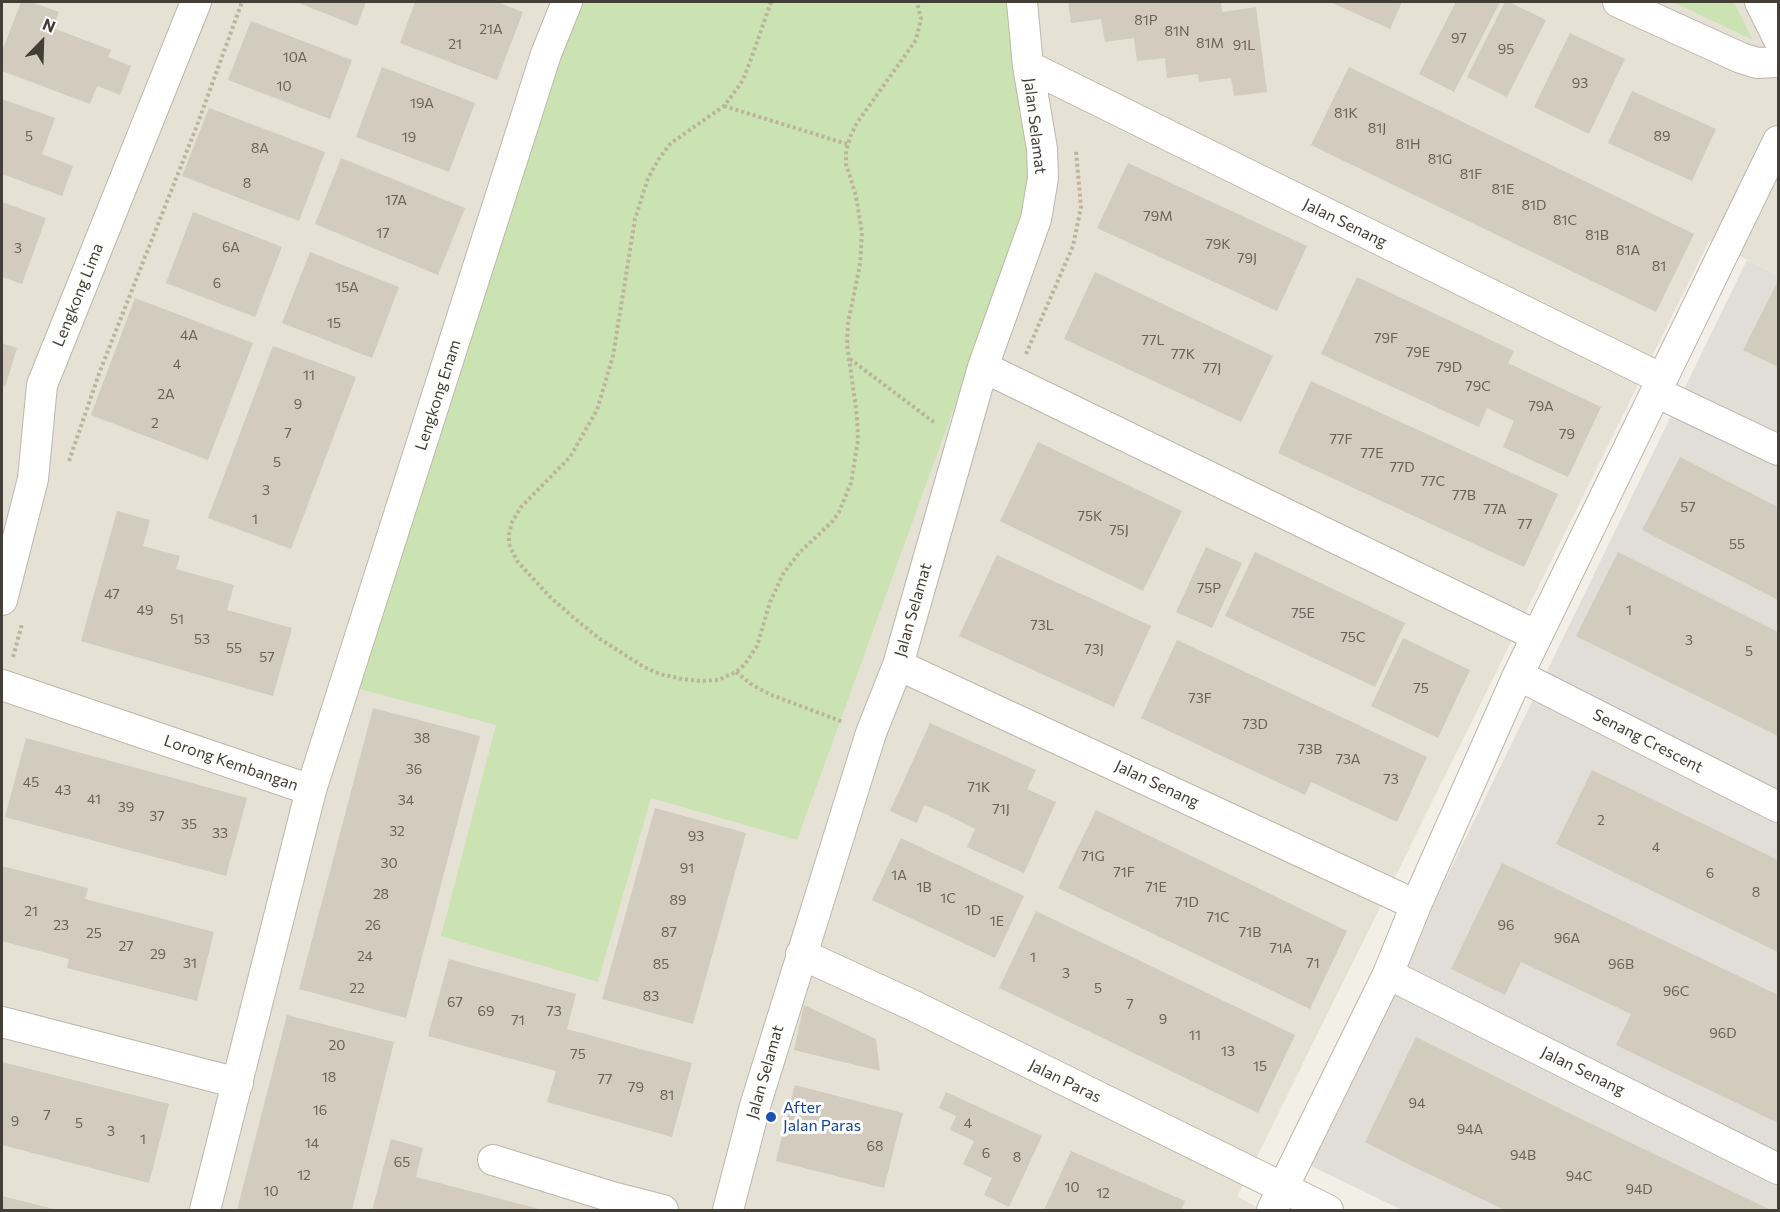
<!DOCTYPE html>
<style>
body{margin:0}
#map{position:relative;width:1780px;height:1212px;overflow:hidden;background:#f2efe7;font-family:Commissioner,sans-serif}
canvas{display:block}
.frame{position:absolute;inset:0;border:3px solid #443f36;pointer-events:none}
.north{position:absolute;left:12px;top:12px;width:60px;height:60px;-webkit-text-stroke:4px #fff;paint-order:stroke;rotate:23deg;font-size:16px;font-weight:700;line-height:24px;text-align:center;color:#443f36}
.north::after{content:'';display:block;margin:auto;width:21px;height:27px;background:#443f36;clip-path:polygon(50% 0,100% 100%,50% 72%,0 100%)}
</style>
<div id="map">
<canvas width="1780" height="1212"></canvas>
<div class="frame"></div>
<div class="north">N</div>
</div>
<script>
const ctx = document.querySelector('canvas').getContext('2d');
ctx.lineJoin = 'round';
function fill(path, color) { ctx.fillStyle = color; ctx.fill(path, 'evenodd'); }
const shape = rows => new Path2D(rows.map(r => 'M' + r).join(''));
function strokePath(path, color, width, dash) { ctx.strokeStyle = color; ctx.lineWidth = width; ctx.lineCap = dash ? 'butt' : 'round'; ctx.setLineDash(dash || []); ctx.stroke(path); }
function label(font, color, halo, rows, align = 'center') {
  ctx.font = font + ' Commissioner,sans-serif'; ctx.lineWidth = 6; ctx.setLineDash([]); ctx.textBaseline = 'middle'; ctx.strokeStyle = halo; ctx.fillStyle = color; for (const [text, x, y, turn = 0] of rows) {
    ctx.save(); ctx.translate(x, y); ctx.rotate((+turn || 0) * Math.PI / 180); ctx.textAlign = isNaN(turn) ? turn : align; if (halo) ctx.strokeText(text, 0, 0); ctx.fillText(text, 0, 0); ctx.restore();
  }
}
const residential = shape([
 [2,2,1778,2,1778,275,1709,241,1237,1197,1263,1210,2,1210]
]);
const industrial = shape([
 [1747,260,1778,275,1778,1210,1402,1210,1307,1164]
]);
const green = shape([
 [579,2,1008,2,1028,153,1029,176,1025,212,797,840,651,798,598,982,441,936,496,725,348,686],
 [1673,2,1734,2,1753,40]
]);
const building = shape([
 [21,2,31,2,59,12,53,28,111,50,108,57,131,66,120,95,97,86,90,104,2,71,2,51],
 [296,2,366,2,357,26],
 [415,2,497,2,523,12,497,80,400,43],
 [1068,2,1188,2,1189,3,1221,2,1222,12,1256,7,1267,92,1234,96,1231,78,1199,82,1198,74,1167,78,1165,58,1137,61,1134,38,1105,42,1101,19,1071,23],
 [1330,2,1402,2,1390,29],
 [1456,2,1500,2,1454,92,1419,74],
 [1505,2,1509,2,1546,20,1507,97,1467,77],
 [251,21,352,60,330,119,228,80],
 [1570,33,1625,59,1589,134,1534,107],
 [382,67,475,103,449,172,356,137],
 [1349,67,1694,234,1656,312,1311,145],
 [1632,91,1716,129,1692,181,1608,143],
 [2,99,55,118,42,154,73,166,62,196,2,174],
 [209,108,325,152,299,221,182,176],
 [341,158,465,208,438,275,315,224],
 [1128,163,1307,246,1277,311,1097,228],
 [2,202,46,218,22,284,2,277],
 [193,212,282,247,255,317,166,283],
 [310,252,399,287,372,358,282,323],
 [1095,272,1273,356,1241,422,1064,339],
 [1357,277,1514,351,1508,363,1601,407,1568,477,1503,447,1514,421,1487,408,1479,427,1321,354],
 [1777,283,1778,284,1778,367,1743,350],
 [135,298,253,343,208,460,91,415],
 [2,343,17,348,5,387,2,385],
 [273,346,356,377,291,549,208,518],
 [1311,381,1558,494,1524,567,1278,453],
 [1038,442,1182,511,1143,591,1000,521],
 [1680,457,1778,507,1778,600,1642,530],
 [117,511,150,520,143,546,180,556,176,569,234,585,227,610,292,628,273,696,81,641],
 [1206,547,1242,563,1212,628,1176,612],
 [1255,552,1405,623,1375,687,1225,616],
 [1618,552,1778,632,1778,736,1576,636],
 [997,555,1151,626,1114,707,959,636],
 [1403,638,1470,670,1438,738,1371,706],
 [1177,640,1427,757,1397,822,1311,782,1305,795,1141,718],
 [373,708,480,736,406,1018,299,989],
 [930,723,1036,770,1027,789,1056,802,1024,873,967,847,975,829,950,816,924,805,917,823,890,811],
 [26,738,247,798,226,876,5,817],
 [1592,770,1778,860,1778,952,1556,844],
 [655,808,746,833,693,1024,602,999],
 [1096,810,1347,931,1310,1009,1058,888],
 [901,838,1024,896,995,958,872,900],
 [1502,863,1778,995,1778,1123,1616,1045,1631,1014,1521,962,1505,995,1451,969],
 [2,866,88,888,85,899,214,932,197,1001,67,968,69,959,2,941],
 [1036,911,1295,1035,1258,1113,999,988],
 [449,959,576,994,567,1029,692,1063,672,1137,547,1102,556,1071,428,1036],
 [804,1005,876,1039,880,1071,794,1050],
 [287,1015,394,1042,352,1210,237,1210],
 [1416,1037,1575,1116,1771,1210,1505,1210,1418,1169,1365,1142],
 [2,1062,169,1104,149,1183,2,1145],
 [795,1085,903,1113,884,1188,776,1161],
 [946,1092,1042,1136,1009,1207,984,1195,992,1178,963,1164,974,1141,950,1130,956,1116,939,1108],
 [391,1139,423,1148,416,1177,543,1210,372,1210],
 [1071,1151,1185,1201,1181,1210,1044,1210],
 [2,1196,58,1210,2,1210]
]);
const path = shape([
 [771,2,750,62,743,80,733,94,724,106,671,143,660,157,648,178,635,219,613,356,597,410,570,457,521,507,512,522,509,534,509,544,517,561,549,596,574,618,600,639,644,667,660,674,682,679,700,681,718,680,736,672,745,664,757,646,770,602,783,574,799,553,833,521,839,512,851,483,858,440,857,416,847,344,848,323,860,265,862,233,856,196,846,164,846,151,851,135,857,123,916,40,921,19,917,2],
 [724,106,847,144],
 [1026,354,1073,246,1081,207,1076,151],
 [850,359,935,423],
 [69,461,100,371,196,128,242,2],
 [13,657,22,624],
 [736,672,751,684,769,694,843,722]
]);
const street = shape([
 [1618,2,1741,58,1757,63,1778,62],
 [1760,2,1778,38],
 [1028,66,1662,379],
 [983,367,1537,636],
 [1656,392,1778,450],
 [2,600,33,479,42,385,196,2],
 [898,665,1416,905],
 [1518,675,1778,807],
 [2,685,311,790],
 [801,954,912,1005,1328,1210],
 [1388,974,1778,1169],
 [2,1022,238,1083],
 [493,1160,612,1197,663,1210],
 [205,1210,311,790,546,54,567,2],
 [728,1210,755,1106,871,733,898,665,983,367,1036,219,1043,178,1042,149,1028,66,1022,2],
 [1272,1210,1388,974,1416,905,1518,675,1778,141]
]);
const markers = [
 [771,1117,6,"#1a4fb4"]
];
const numberNames = [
 ["81P",1146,20],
 ["21A",491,29],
 ["81N",1177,31],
 ["97",1459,38],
 ["81M",1210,43],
 ["21",455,44],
 ["91L",1244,45],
 ["95",1506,49],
 ["10A",295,57],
 ["93",1580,83],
 ["10",284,86],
 ["19A",422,103],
 ["81K",1346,113],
 ["81J",1377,128],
 ["5",29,136],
 ["89",1662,136],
 ["19",409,137],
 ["81H",1408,144],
 ["8A",260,148],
 ["81G",1440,159],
 ["81F",1471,174],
 ["8",247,183],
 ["81E",1503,189],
 ["17A",396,200],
 ["81D",1534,205],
 ["79M",1158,216],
 ["81C",1565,220],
 ["17",383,233],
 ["81B",1597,235],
 ["79K",1218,244],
 ["6A",231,247],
 ["3",18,248],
 ["81A",1628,250],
 ["79J",1247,258],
 ["81",1659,266],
 ["6",217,283],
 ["15A",347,287],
 ["15",334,323],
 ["4A",189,335],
 ["79F",1386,338],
 ["77L",1153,340],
 ["79E",1418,352],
 ["77K",1183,354],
 ["4",177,364],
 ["79D",1449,367],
 ["77J",1212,368],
 ["11",309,375],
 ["79C",1478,386],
 ["2A",166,394],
 ["9",298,404],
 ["79A",1541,406],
 ["2",155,423],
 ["7",288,433],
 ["79",1567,434],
 ["77F",1341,439],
 ["77E",1372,453],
 ["5",277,462],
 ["77D",1402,467],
 ["77C",1433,481],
 ["3",266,490],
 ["77B",1464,495],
 ["57",1688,507],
 ["77A",1495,509],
 ["75K",1090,516],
 ["1",255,519],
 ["77",1525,524],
 ["75J",1119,530],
 ["55",1737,544],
 ["75P",1209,588],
 ["47",112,594],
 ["49",145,610],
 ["1",1629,610],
 ["75E",1303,613],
 ["51",177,619],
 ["73L",1042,625],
 ["75C",1353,637],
 ["53",202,639],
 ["3",1689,640],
 ["55",234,648],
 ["73J",1094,649],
 ["5",1749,651],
 ["57",267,657],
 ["75",1421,688],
 ["73F",1200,698],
 ["73D",1255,724],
 ["38",422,738],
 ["73B",1310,749],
 ["73A",1348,759],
 ["36",414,769],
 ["73",1391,779],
 ["45",31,782],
 ["71K",979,787],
 ["43",63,790],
 ["41",94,799],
 ["34",406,800],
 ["39",126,807],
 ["71J",1001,809],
 ["37",157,816],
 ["2",1601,820],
 ["35",189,824],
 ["32",397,831],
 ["33",220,833],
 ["93",696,836],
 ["4",1656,847],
 ["71G",1093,856],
 ["30",389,863],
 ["91",687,868],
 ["71F",1124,872],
 ["6",1710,873],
 ["1A",899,875],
 ["1B",924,887],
 ["71E",1156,887],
 ["8",1756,892],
 ["28",381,894],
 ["1C",948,898],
 ["89",678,900],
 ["71D",1187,902],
 ["1D",973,910],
 ["21",31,911],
 ["71C",1218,917],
 ["1E",997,921],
 ["23",61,925],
 ["26",373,925],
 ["96",1506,925],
 ["87",669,932],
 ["71B",1250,932],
 ["25",94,933],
 ["96A",1567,938],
 ["27",126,946],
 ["71A",1281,948],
 ["29",158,954],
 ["24",365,956],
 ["1",1033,957],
 ["31",190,963],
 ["71",1313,963],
 ["85",661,964],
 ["96B",1621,964],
 ["3",1066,973],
 ["22",357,988],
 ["5",1098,988],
 ["96C",1676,991],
 ["83",651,996],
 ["67",455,1002],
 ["7",1130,1004],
 ["69",486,1011],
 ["73",554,1011],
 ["9",1163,1019],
 ["71",518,1020],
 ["96D",1723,1033],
 ["11",1195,1035],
 ["20",337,1045],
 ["13",1228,1051],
 ["75",578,1054],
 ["15",1260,1066],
 ["18",329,1077],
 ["77",605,1079],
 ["79",636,1087],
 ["81",667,1095],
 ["94",1417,1103],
 ["16",320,1110],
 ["7",47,1115],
 ["9",15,1121],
 ["5",79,1123],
 ["4",968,1123],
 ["94A",1470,1129],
 ["3",111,1131],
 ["1",143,1139],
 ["14",312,1143],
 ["68",875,1146],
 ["6",986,1153],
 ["94B",1523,1155],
 ["8",1017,1157],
 ["65",402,1162],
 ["12",304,1175],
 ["94C",1579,1176],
 ["10",1072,1187],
 ["94D",1639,1189],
 ["10",271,1191],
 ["12",1103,1193]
];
const streetNames = [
 ["Jalan Selamat",1035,126,83],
 ["Jalan Senang",1345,223,26],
 ["Lengkong Lima",78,295,-68],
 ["Lengkong Enam",438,395,-72],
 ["Jalan Selamat",913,610,-74],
 ["Senang Crescent",1648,741,27],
 ["Lorong Kembangan",231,763,19],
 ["Jalan Senang",1157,784,25],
 ["Jalan Senang",1583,1071,26],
 ["Jalan Selamat",765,1072,-74],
 ["Jalan Paras",1065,1081,26]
];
const transitNames = [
 ["After",783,1108],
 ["Jalan Paras",783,1126]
];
fill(residential, '#e6e1d5');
fill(industrial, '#e1ded8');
fill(green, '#cbe3b2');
fill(building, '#d3cbbd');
strokePath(street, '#bdb7aa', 32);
strokePath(path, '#bdb39c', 4, [3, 3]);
strokePath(street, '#fff', 30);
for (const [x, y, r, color] of markers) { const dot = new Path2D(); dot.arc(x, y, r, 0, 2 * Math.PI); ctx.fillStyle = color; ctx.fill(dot); strokePath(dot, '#fff', 2); }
label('14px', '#686258', null, numberNames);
label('16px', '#443f36', '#fff', streetNames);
label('16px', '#164399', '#fff', transitNames, 'left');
</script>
